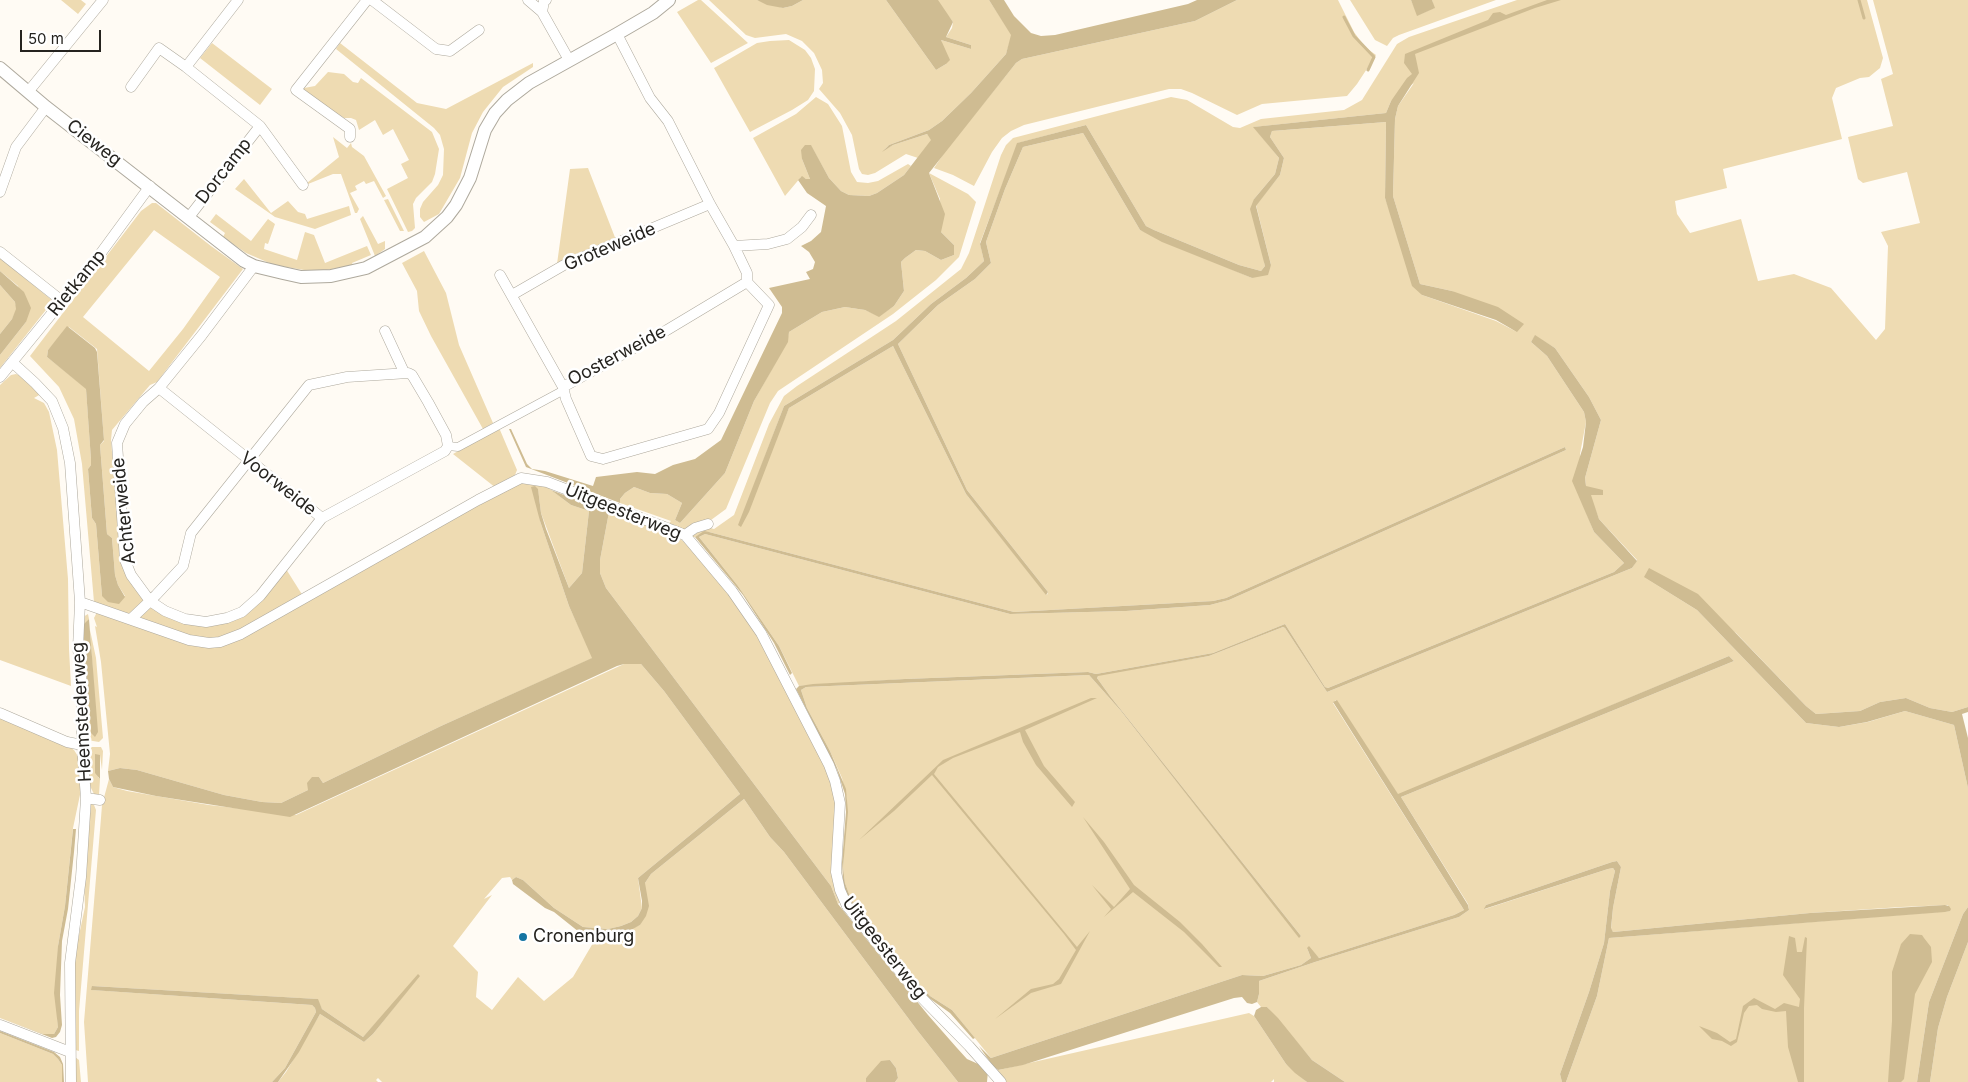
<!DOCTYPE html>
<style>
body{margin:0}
#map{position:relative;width:1968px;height:1082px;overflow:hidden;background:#fffbf4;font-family:Inter,sans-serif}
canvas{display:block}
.scale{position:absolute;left:20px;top:30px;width:81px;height:22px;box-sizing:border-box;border:2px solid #25231f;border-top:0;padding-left:6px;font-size:15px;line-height:18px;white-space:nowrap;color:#25231f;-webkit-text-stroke:4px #fff;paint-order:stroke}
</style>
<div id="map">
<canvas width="1968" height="1082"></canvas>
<div class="scale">50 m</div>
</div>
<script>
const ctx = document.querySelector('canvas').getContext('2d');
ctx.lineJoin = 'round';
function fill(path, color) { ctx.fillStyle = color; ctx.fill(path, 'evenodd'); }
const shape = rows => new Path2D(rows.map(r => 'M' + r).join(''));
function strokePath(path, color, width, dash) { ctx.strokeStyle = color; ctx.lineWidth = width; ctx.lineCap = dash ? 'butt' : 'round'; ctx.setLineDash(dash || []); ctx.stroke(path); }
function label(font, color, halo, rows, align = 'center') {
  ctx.font = font + ' Inter,sans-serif'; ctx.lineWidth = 5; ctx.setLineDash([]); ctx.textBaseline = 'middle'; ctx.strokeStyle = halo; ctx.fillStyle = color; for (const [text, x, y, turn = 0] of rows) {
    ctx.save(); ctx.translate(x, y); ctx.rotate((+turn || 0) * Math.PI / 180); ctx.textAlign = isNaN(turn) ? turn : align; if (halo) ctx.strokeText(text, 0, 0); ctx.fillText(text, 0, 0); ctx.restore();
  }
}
const green = shape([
 [61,0,81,0,86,4,78,14],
 [698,0,701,0,748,43,711,63,677,12],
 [709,0,757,0,783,8,792,6,803,0,886,0,936,70,946,64,941,40,971,49,971,45,946,37,952,28,953,22,936,0,989,0,1012,35,1006,54,971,93,942,121,929,130,889,145,884,150,893,145,927,134,932,140,918,158,906,154,875,173,868,175,862,174,859,169,852,135,840,113,819,89,823,83,822,70,814,53,802,41,786,34,755,38,746,35],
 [1237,0,1338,0,1354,32,1365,47,1376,55,1357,84,1347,96,1262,104,1237,115,1192,93,1181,89,1169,89,1024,125,1011,131,1002,138,992,152,974,186,953,175,934,168,946,150,1016,63,1022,59,1195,21],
 [1350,0,1411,0,1418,15,1434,8,1432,0,1496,0,1399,35,1393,38,1387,46,1375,40],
 [1517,0,1867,0,1883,58,1880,68,1869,77,1860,78,1836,88,1832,98,1842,139,1723,169,1727,188,1675,201,1677,214,1690,233,1741,219,1758,281,1794,274,1831,288,1876,340,1885,329,1888,246,1881,232,1920,223,1907,172,1863,183,1858,179,1848,137,1893,126,1881,79,1893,74,1873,0,1968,0,1968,707,1952,712,1930,708,1906,698,1880,702,1860,711,1816,714,1806,706,1736,633,1644,577,1697,610,1806,723,1839,727,1868,722,1905,711,1954,725,1968,788,1968,907,1963,914,1929,1002,1917,1082,1566,1082,1597,996,1609,938,1950,911,1948,905,1901,907,1810,913,1613,932,1611,929,1613,908,1621,867,1617,861,1612,862,1486,905,1485,909,1608,869,1613,868,1615,871,1610,891,1604,943,1589,992,1560,1074,1562,1082,1345,1082,1312,1060,1267,1007,1261,1007,1257,1002,1259,994,1259,981,1315,962,1459,917,1469,910,1468,904,1401,797,1734,661,1729,656,1398,795,1336,700,1333,703,1464,910,1454,915,1319,958,1307,948,1311,958,1301,965,1263,976,1242,975,991,1058,952,1010,930,996,909,973,851,899,845,883,843,867,847,799,842,778,830,751,807,708,801,690,806,687,1089,675,1121,711,1299,937,1301,936,1110,696,1097,678,1098,675,1209,656,1283,627,1285,628,1327,692,1632,568,1637,560,1599,519,1586,486,1585,478,1601,420,1589,397,1555,348,1535,336,1531,342,1547,356,1584,412,1586,422,1580,454,1582,502,1594,532,1624,563,1614,572,1328,688,1325,687,1285,624,1213,653,1096,674,1088,672,905,679,799,686,779,646,738,586,699,537,705,534,1010,614,1126,611,1210,605,1229,600,1566,450,1565,447,1226,598,1213,601,1014,612,709,532,704,532,695,537,691,537,706,527,714,529,734,515,769,424,784,396,797,386,896,321,961,269,969,253,1001,155,1006,145,1013,138,1171,97,1187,100,1233,127,1240,128,1261,119,1344,110,1362,100,1397,44,1409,37],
 [1414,83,1398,106,1395,119,1393,196,1420,284,1452,291,1517,332,1496,321,1422,295,1385,198,1386,122,1272,131,1270,137,1284,158,1280,175,1256,205,1271,265,1252,278,1140,230,1083,133,1023,147,1005,189,986,242,991,263,975,279,938,305,898,344,967,490,1048,592,1047,595,966,494,893,346,789,408,739,525,784,406,893,340,931,304,966,278,984,261,980,243,1018,143,1086,125,1146,226,1154,230,1239,265,1261,271,1265,266,1254,199,1275,174,1279,158,1254,127,1386,113,1391,101],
 [789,40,805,50,811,58,815,69,814,91,808,100,792,110,750,132,714,68,757,43,770,41],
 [212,43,272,89,260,105,200,58],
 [340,43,417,103,446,109,533,63,533,67,503,87,483,112,472,133,460,178,439,214,424,222,420,217,420,209,423,202,438,185,443,175,444,149,440,135,434,128,336,49],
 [328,72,344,74,353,82,358,83,361,78,432,132,439,149,435,174,432,182,416,198,413,204,415,228,412,231,408,232,387,189,408,178,401,164,409,160,393,129,383,135,375,120,359,130,356,120,351,118,344,118,302,91,304,88,315,86],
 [816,97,828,104,842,126,851,172,857,182,868,183,878,181,908,164,911,166,904,175,877,193,869,196,849,195,841,191,829,178,811,146,802,159,810,179,806,179,801,177,785,196,753,138,796,114],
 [333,137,347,148,351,143,352,147,364,156,386,196,383,198,374,181,366,184,364,181,355,186,357,190,350,193,359,209,357,213,355,213,341,174,333,174,308,184,307,183,339,157],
 [588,168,616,240,557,264,570,169],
 [929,173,968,194,976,202,959,257,936,280,893,314,778,391,770,403,726,509,711,520,682,531,668,524,671,521,620,503,620,499,625,493,634,487,650,493,667,494,682,503,675,520,680,523,725,473,754,401,787,342,789,332,822,312,845,307,865,310,879,316,894,306,904,291,901,262,905,258,916,250,925,251,941,260,954,255,954,245,941,232,940,199],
 [244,179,271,213,288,201,298,212,305,214,307,219,349,206,351,215,315,229,275,217,235,189],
 [388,199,404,231,400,231,384,200],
 [152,203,156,203,211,246,243,269,157,382,150,385,112,430,111,440,121,561,125,573,131,583,145,600,131,615,94,602,82,464,74,419,59,387,30,356,141,211],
 [154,230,220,277,183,329,149,371,83,317],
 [69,327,97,349,104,441,100,445,107,534,112,538,115,575,118,585,125,596,102,596,96,524,92,518,88,469,91,465,91,460,86,388,47,357,48,350],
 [216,214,251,241,268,219,275,224,268,244,265,243,264,249,297,260,305,232,314,235,325,263,367,246,371,255,352,263,353,265,327,270,310,271,274,265,246,253,223,237,225,233,210,222],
 [363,216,378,244,385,241,385,249,375,256,360,219],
 [424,251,446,293,459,345,493,423,483,429,431,336,419,311,417,291,402,263],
 [0,258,53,301,0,368,0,355,26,322,18,286,0,271],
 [0,285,15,302,17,309,12,319,0,334],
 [16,374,21,376,41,394,34,398,44,403,49,412,57,450,68,579,69,649,71,686,0,660,0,385,11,375],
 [496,429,500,430,517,470,515,475,496,488,453,454],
 [532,482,542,483,571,505,589,511,582,573,569,588,541,513,538,489,540,521,569,606,593,658,441,726,323,783,319,777,308,790,281,803,262,802,224,795,137,770,120,768,108,771,110,754,101,662,95,626,97,627,94,618,97,612,208,646,324,589,518,484],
 [609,512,675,536,683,541,717,576,761,637,831,776,838,803,842,900,838,904,831,886,606,588,600,573,600,560],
 [286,569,303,596,228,637,200,639,138,619,149,605,172,619,183,623,226,623],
 [88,614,89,619,84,628,84,639,88,695,95,706,90,630,96,658,103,738,99,742,87,740,83,663,83,617],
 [624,664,641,664,664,691,740,794,638,878,642,908,638,916,631,922,621,926,608,929,583,927,554,908,523,880,516,877,512,880,510,877,502,878,484,899,492,895,453,946,478,972,476,997,492,1010,518,977,544,1001,573,977,593,943,589,940,614,935,640,925,645,883,651,874,744,799,770,837,784,852,917,1030,958,1082,895,1082,898,1078,896,1068,890,1060,866,1078,866,1082,382,1082,378,1078,376,1080,378,1082,278,1082,286,1072,320,1014,364,1042,373,1034,419,976,363,1037,322,1009,317,999,92,986,92,990,312,1005,315,1008,316,1012,285,1068,272,1082,88,1082,84,1022,101,818,102,805,109,779,113,787,127,791,209,805,296,815],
 [0,718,69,746,74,750,79,758,81,790,73,828,65,906,58,946,57,1010,58,1027,54,1034,51,1035,43,1034,0,1018],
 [87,747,101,747,103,751,102,770,100,755,95,755,98,777,100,779,99,795,94,794,90,786],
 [91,804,94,805,96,810,79,1011,79,1051,75,1050,73,1014,75,954,85,907,84,880],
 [1968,942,1968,1082,1930,1082,1938,1028,1947,997],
 [1249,1013,1254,1016,1286,1064,1307,1082,1274,1082,1274,1079,1271,1082,1004,1082,994,1071],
 [0,1033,53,1054,58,1059,62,1065,62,1082,0,1082],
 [75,1057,79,1060,81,1082,75,1082]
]);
const water = shape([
 [757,0,803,0,792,6,783,8,767,5],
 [886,0,938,0,953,22,946,37,971,45,971,49,941,40,950,60,946,64,936,70],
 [989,0,1004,0,1014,16,1031,33,1041,36,1055,35,1188,4,1197,0,1237,0,1195,21,1022,59,1016,63,929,173,945,214,941,232,954,245,954,255,941,260,925,251,916,250,905,258,901,262,904,291,894,306,879,317,865,310,845,307,822,312,789,332,788,342,754,401,725,473,680,523,675,520,682,503,667,494,650,493,634,487,625,493,620,499,620,503,526,467,509,429,511,429,527,464,532,469,545,471,593,486,596,477,637,472,655,474,673,465,695,459,721,440,782,313,782,307,769,288,810,279,806,272,813,269,815,262,809,252,801,246,811,241,821,232,826,206,807,193,798,180,802,176,806,179,810,179,802,159,801,150,805,145,811,145,829,178,841,191,849,195,869,196,877,193,904,175,931,140,927,134,893,145,882,152,889,145,929,130,942,121,971,93,1006,54,1011,35],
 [1411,0,1432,0,1435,8,1417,16],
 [1547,0,1561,0,1535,8,1415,54,1419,73,1398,106,1395,119,1393,196,1420,284,1452,291,1498,307,1524,324,1517,332,1496,320,1422,295,1412,286,1385,198,1386,122,1272,131,1270,137,1284,158,1280,175,1256,206,1271,265,1268,275,1252,278,1162,242,1140,230,1083,133,1023,147,1005,189,986,242,991,263,975,279,938,305,898,344,967,490,1048,592,1046,595,966,494,893,346,789,408,749,512,741,527,738,525,784,406,893,340,931,304,966,278,984,261,980,244,1017,143,1086,125,1146,226,1154,230,1239,265,1261,271,1265,266,1250,209,1254,199,1275,174,1279,158,1253,127,1386,113,1391,101,1407,78,1412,74,1404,63,1405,54,1488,20,1493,13,1500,12,1506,15],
 [0,271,24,292,31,308,26,322,0,355,0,334,12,319,16,309,15,302,0,285],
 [67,326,95,348,97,352,104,440,100,445,107,534,112,538,115,575,118,585,125,597,119,604,108,602,102,596,96,524,92,518,88,469,91,465,91,460,86,389,47,357,48,350],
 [1535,335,1555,348,1589,397,1601,420,1585,478,1586,486,1603,490,1603,495,1591,495,1599,519,1637,561,1632,568,1327,692,1285,628,1283,627,1209,656,1098,676,1097,678,1110,696,1301,936,1299,938,1121,711,1089,675,806,687,801,690,807,708,830,751,846,789,848,812,843,867,845,883,851,899,909,973,930,996,952,1010,975,1038,973,1039,950,1013,929,998,915,983,853,905,846,893,843,881,842,862,846,812,845,794,837,770,796,689,799,686,813,684,905,679,1088,672,1096,674,1213,653,1285,624,1325,687,1328,688,1614,572,1624,563,1594,532,1572,481,1583,447,1586,422,1584,412,1547,356,1531,342],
 [1565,447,1566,450,1229,600,1210,605,1126,611,1010,614,705,534,699,537,738,586,779,646,792,673,790,675,774,643,743,595,695,537,704,531,709,532,1014,612,1213,601,1226,598],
 [535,486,538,489,541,513,546,529,569,588,582,573,589,511,571,505,551,490,609,512,600,560,600,573,606,588,831,886,838,904,928,1015,957,1048,967,1059,985,1067,990,1065,990,1062,979,1046,991,1058,1242,975,1263,976,1301,965,1311,958,1307,948,1309,946,1319,958,1454,915,1464,910,1333,702,1337,700,1398,794,1729,656,1734,661,1401,797,1468,905,1469,910,1459,917,1315,962,1259,981,1259,994,1257,1002,1252,1004,1247,1003,1242,997,1234,998,1023,1065,998,1070,994,1067,988,1071,987,1082,958,1082,917,1030,784,852,770,837,744,799,651,874,645,883,649,906,646,916,640,925,629,931,589,940,554,912,545,908,513,884,512,880,516,877,523,880,554,908,583,927,608,929,621,926,631,922,638,916,642,908,642,901,638,878,740,794,664,691,641,664,624,664,617,666,290,817,156,796,113,787,109,779,108,771,120,768,137,770,224,795,262,802,281,803,308,790,307,783,312,777,319,777,323,783,441,726,592,658,569,606,540,521,531,487],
 [1649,568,1698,594,1806,706,1816,714,1860,711,1880,702,1906,698,1930,708,1952,712,1968,707,1968,712,1962,714,1968,738,1968,788,1954,725,1905,711,1867,722,1839,727,1806,723,1697,610,1644,577],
 [89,619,98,732,95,737,91,733,84,639,84,624],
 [1091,698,1097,698,1025,730,1044,766,1075,802,1072,807,1036,765,1023,742,1020,732,953,758,938,767,934,774,1077,947,1090,931,1061,984,1031,993,995,1019,1031,989,1053,984,1059,979,1076,950,1064,934,932,775,894,811,859,840,943,760],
 [95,754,100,755,100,779,95,773],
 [1083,817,1104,842,1134,885,1180,922,1202,944,1222,967,1219,967,1184,932,1133,892,1104,917,1111,909,1092,885,1114,907,1130,889],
 [73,829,76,829,74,852,68,909,62,941,60,995,62,1025,60,1032,56,1037,52,1038,0,1018,43,1034,54,1034,58,1027,54,993,58,946,65,906],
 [1617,861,1621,867,1613,908,1611,928,1613,932,1810,913,1945,905,1949,906,1951,909,1950,911,1945,912,1609,938,1597,996,1566,1082,1562,1082,1560,1074,1589,992,1604,943,1610,891,1615,871,1613,868,1608,869,1484,909,1486,905,1612,862],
 [1968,907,1968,942,1947,997,1938,1028,1930,1082,1917,1082,1929,1002,1963,914],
 [1910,934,1922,935,1924,938,1931,947,1932,962,1915,994,1904,1079,1901,1082,1888,1082,1892,1021,1892,972,1901,944],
 [1789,936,1795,938,1797,952,1802,952,1805,937,1807,938,1804,1008,1804,1082,1798,1082,1788,1047,1786,1011,1776,1012,1762,1009,1757,1005,1749,1006,1744,1013,1737,1042,1731,1046,1722,1041,1712,1039,1699,1026,1717,1033,1730,1042,1736,1039,1743,1006,1754,998,1775,1009,1784,1003,1799,1007,1800,999,1783,975],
 [418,974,420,976,373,1034,364,1042,320,1014,299,1052,278,1082,272,1082,285,1068,316,1012,315,1008,312,1005,91,990,92,986,318,999,322,1009,363,1037],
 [1261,1007,1267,1007,1278,1018,1312,1060,1345,1082,1307,1082,1295,1073,1286,1064,1254,1016,1256,1010],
 [0,1031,54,1052,60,1057,63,1064,64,1082,62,1082,62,1065,58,1059,53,1054,0,1033],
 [890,1060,896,1068,898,1078,895,1082,866,1082,866,1078,881,1061]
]);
const stream = shape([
 [1859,0,1864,18],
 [1344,17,1354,36,1374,57,1368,70]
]);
const pedestrian = shape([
 [448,446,458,447,564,390]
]);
const minor = shape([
 [238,0,186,67,260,126,303,185],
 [372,0,436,49,450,51,479,30],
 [528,0,542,12,569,60],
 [542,12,544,1,546,0],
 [131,87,159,48,186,67],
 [28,92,103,0],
 [350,137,350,129,296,90,367,0],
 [0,192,16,147,46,107],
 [189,217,260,126],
 [734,246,768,244,787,239,802,227,811,215],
 [0,252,62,301],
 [254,266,202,335,159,388,322,518],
 [500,275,563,387,667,330,747,282,747,273,734,246,710,204,668,121,650,98,617,34],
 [512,295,564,265,710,204],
 [385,331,404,372],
 [12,362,35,383,52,401,63,428,70,463,80,602,78,649,82,684,82,745,86,798,81,877,70,963,71,1082],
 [0,377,98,257,150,186],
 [563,387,566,399,591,456,603,459,708,429,719,413,769,305,747,282],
 [685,535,695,528,708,524],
 [80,602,189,640,209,643,220,642,241,634,478,500,521,478,547,482,685,535,732,591,761,633,829,765,835,781,840,803,836,872,840,890,847,906,919,995,969,1046,1001,1082],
 [131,619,150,601,156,595,183,566,191,533,309,385,347,377,408,373,412,375,428,402,446,435,448,446,445,451,322,518,260,596,242,612,227,618,206,622,185,619,165,611,150,601,131,575,125,560,117,443,125,424,143,402,159,388],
 [0,713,67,742,82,745],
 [86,798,100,800],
 [0,1025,70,1052]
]);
const tertiary = shape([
 [0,68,46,107,244,261,254,266,283,273,301,277,331,276,366,268,425,237,447,217,456,205,470,178,485,130,495,113,507,100,529,83,617,34,653,13,669,0]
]);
const markers = [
 [523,937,5,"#1474a2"]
];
const streetNames = [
 ["Cieweg",94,143,38],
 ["Dorcamp",224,171,-52],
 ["Groteweide",610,247,-23],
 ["Rietkamp",77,283,-51],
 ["Oosterweide",617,356,-28],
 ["Voorweide",278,484,38],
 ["Achterweide",124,511,-96],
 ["Uitgeesterweg",623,512,22],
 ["Heemstederweg",82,712,-93],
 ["Uitgeesterweg",884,948,52]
];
const poiNames = [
 ["Cronenburg",533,937]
];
fill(green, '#eedbb2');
fill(water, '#cfbc92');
strokePath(stream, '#cfbc92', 3);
strokePath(pedestrian, '#aea99d', 9);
strokePath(minor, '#aea99d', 11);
strokePath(tertiary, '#aea99d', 14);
strokePath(pedestrian, '#fff', 8);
strokePath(minor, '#fff', 10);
strokePath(tertiary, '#fff', 12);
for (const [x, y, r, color] of markers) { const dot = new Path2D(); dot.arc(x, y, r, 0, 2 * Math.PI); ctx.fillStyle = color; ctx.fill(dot); strokePath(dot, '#fff', 2); }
label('18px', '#25231f', '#fff', streetNames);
label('18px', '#25231f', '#fff', poiNames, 'left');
</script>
